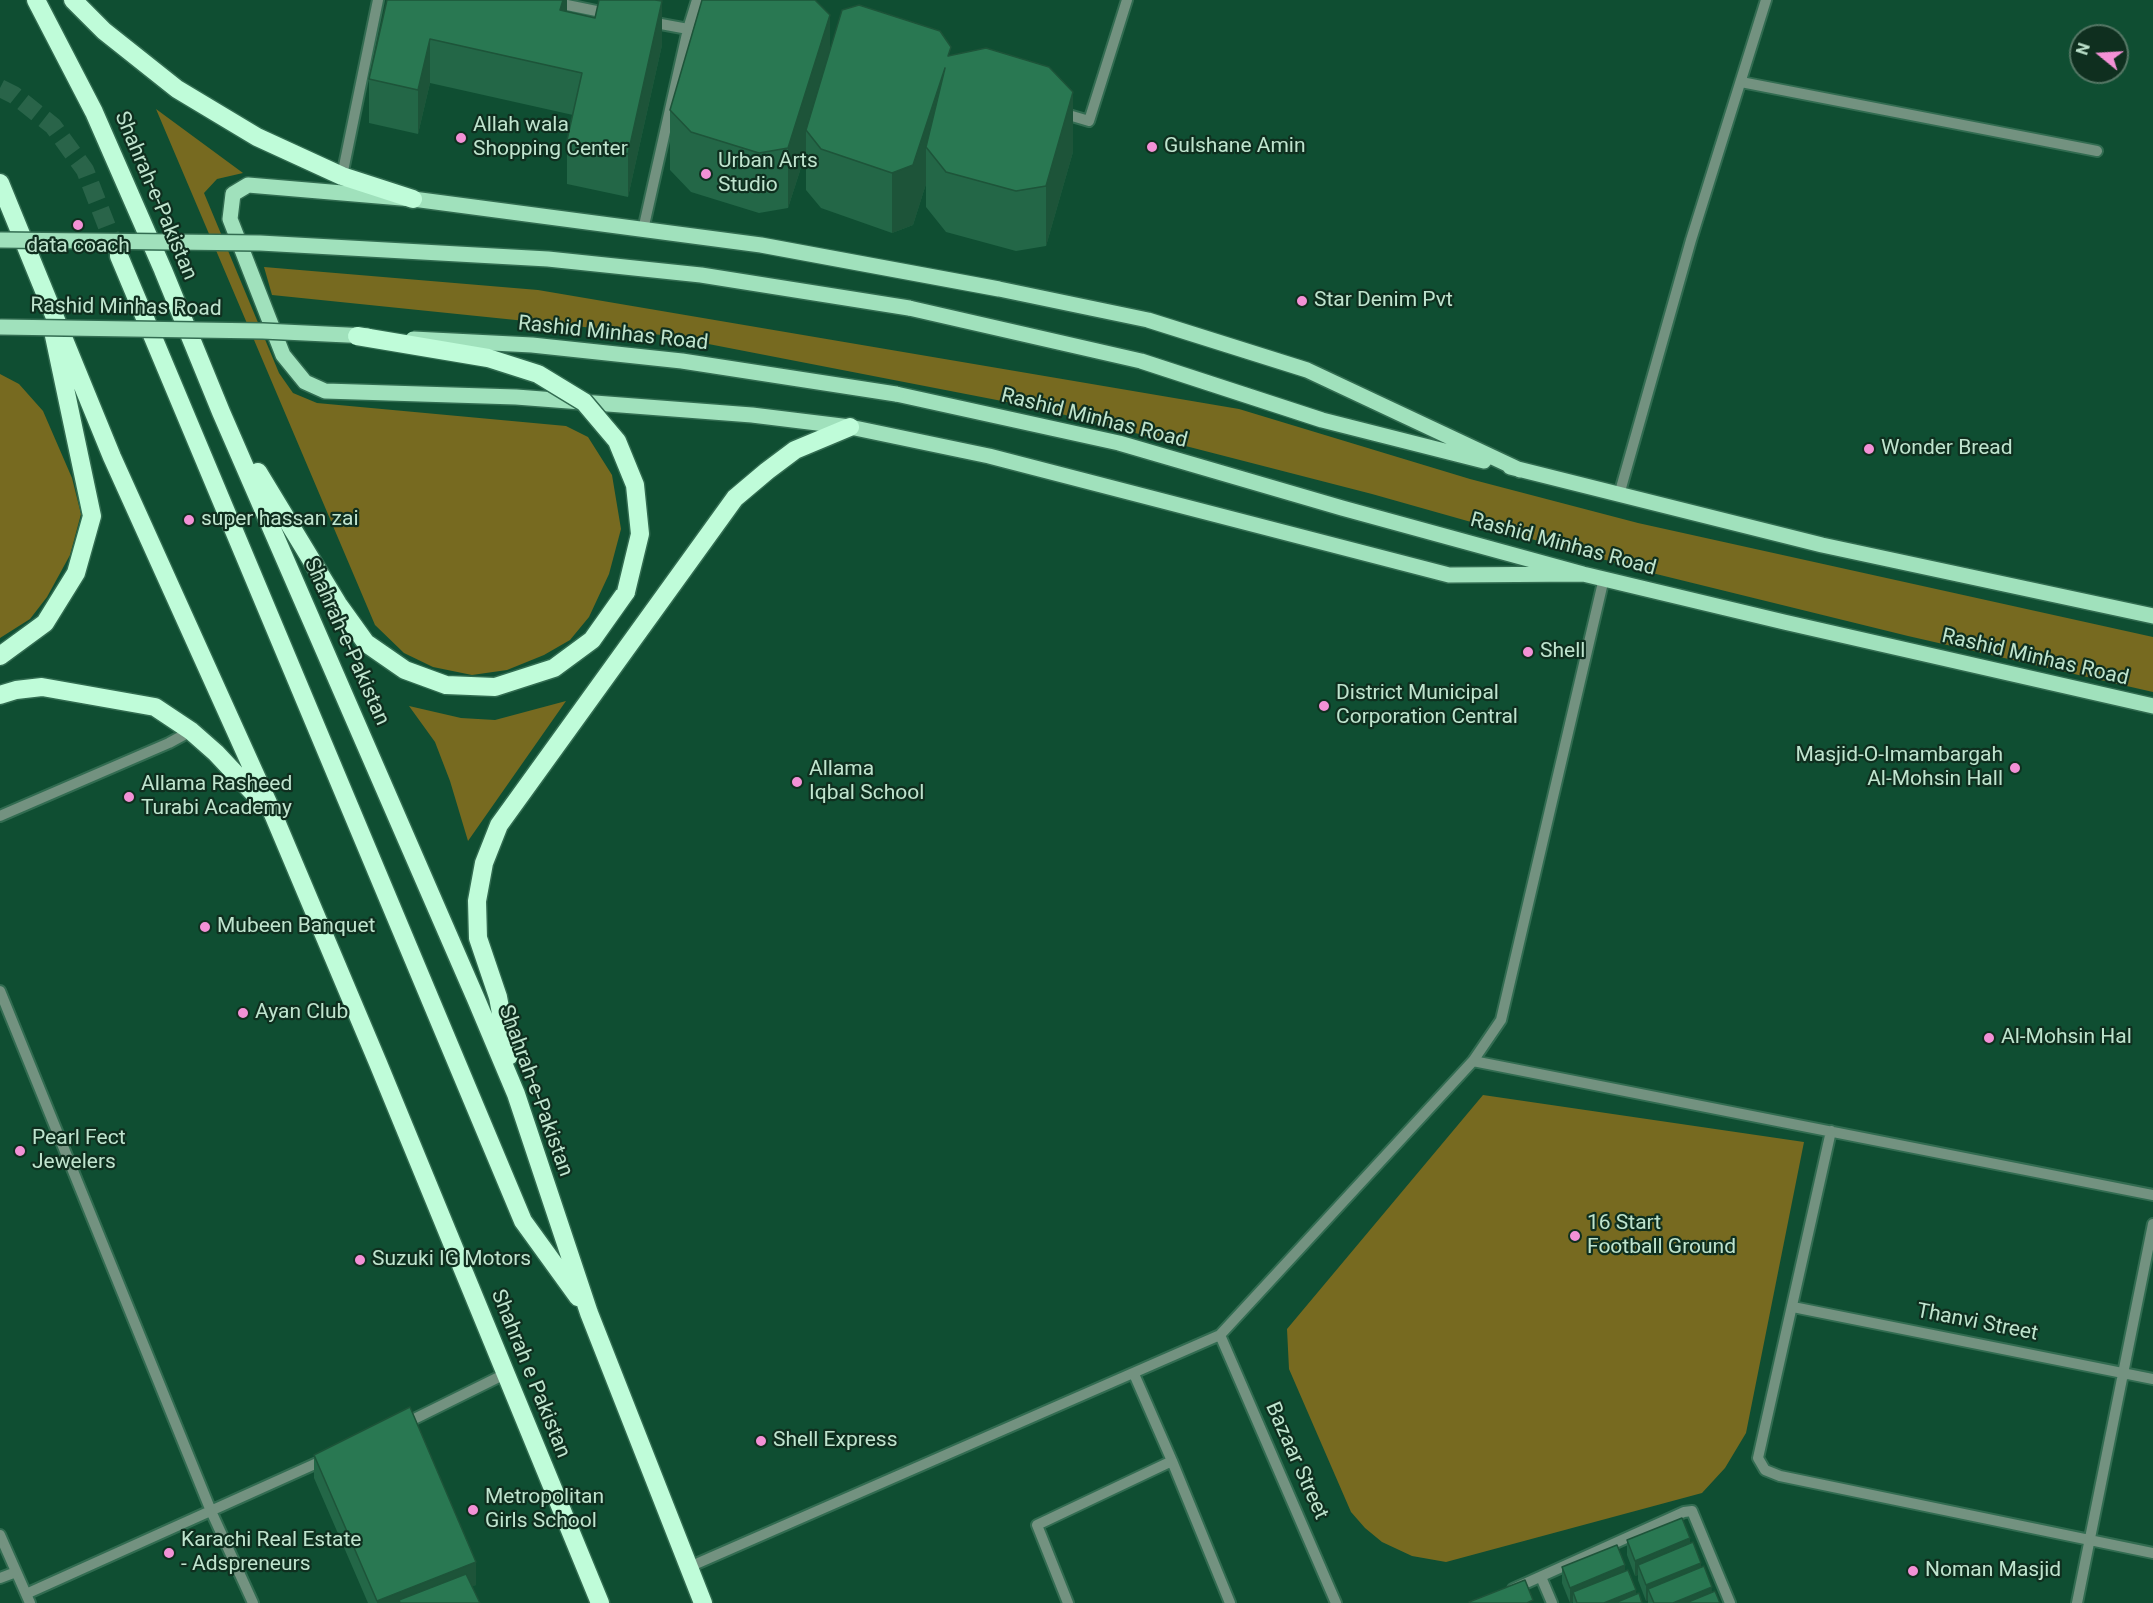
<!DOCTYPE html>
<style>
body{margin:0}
#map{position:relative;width:2153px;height:1603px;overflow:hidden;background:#0f4e32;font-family:Roboto,sans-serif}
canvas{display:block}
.north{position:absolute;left:2069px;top:24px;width:60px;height:60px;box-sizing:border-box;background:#0f2f1f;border:2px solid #557765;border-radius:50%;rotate:288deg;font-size:16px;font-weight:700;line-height:24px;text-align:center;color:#bfe4ce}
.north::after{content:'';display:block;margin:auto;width:21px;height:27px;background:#f391d6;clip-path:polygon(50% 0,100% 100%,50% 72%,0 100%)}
</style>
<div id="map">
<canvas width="2153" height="1603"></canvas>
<div class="north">N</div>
</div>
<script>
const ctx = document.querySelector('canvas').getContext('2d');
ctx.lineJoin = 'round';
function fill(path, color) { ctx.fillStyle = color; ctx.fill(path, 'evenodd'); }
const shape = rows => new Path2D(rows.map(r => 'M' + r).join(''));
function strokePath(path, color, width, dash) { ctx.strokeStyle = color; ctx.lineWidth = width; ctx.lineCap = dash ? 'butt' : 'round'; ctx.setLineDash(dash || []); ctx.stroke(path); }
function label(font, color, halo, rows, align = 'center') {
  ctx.font = font + ' Roboto,sans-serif'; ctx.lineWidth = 4.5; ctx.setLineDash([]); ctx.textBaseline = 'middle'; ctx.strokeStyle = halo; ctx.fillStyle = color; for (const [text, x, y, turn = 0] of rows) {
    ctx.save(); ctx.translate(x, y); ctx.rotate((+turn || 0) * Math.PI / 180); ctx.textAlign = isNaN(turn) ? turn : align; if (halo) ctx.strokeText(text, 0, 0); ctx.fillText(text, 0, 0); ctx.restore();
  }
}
const green = shape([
 [156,109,243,173,217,179,204,193,279,373,293,393,317,403,566,426,588,437,612,475,621,529,609,574,589,617,570,640,544,655,507,670,472,675,433,667,404,653,375,625],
 [264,267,538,290,1239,409,1470,479,1638,523,2153,637,2153,692,1908,636,1648,572,1372,494,1038,408,662,335,272,295],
 [0,374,19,384,43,411,72,478,81,514,70,555,47,597,30,619,0,638],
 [566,701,468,841,450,781,435,742,409,706,461,718,495,720],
 [1483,1095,1804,1142,1746,1433,1725,1468,1702,1493,1446,1562,1412,1556,1382,1542,1365,1528,1351,1512,1289,1369,1287,1329]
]);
const highwayTunnel = shape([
 [0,88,14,95,53,126,85,170,118,255]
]);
const minor = shape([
 [543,0,611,14],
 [650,22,688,29],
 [1741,82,2097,151],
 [1062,113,1089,121,1127,0],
 [342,176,378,0],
 [643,230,688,29,697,0],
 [1619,495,1691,240,1766,0],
 [0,816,169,743,191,731],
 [0,991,211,1511,253,1603],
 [1473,1061,2153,1195],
 [1831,1131,1758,1458,1765,1470,1780,1476,2153,1553],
 [1793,1307,2153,1379],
 [1220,1335,1336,1603],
 [404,1424,505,1374],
 [1172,1461,1230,1603],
 [0,1535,30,1603],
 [689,1567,1220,1335,1473,1061,1501,1020,1604,578],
 [1541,1577,1552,1603],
 [0,1578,16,1572],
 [1513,1589,1684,1512,1692,1511,1730,1603],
 [26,1594,326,1459],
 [1068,1603,1037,1525,1172,1461,1134,1374],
 [2077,1603,2153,1224]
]);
const major = shape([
 [909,308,1141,361,1322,420,1484,461],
 [896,394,1119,443,1342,508,1583,574,1784,622,2153,706],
 [1510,467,1822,545,2153,616],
 [1520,470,1307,370,1148,320,999,289,761,245,413,199,248,185,233,194,230,219,283,355,305,382,325,391,516,397,752,415,850,427,989,456,1449,575,1583,574]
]);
const highway = shape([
 [36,0,94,112,163,270,221,412,476,999,516,1094,589,1313,703,1603],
 [73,0,104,31,177,89,257,137,342,176,413,199],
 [0,183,112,457,273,814,378,1063,600,1603],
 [119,256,523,1221,578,1297],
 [258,472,338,604,366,643,405,670,446,685,495,687,554,668,592,640,626,592],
 [0,656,45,623,76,573,92,516,54,336],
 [0,695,16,690,42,687,155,707,191,731,216,753,262,802],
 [509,1056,498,997,478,938,477,901,484,863,499,825,735,498,767,471,795,450,850,427]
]);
const majorBridge = shape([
 [0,240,260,243,548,259,701,275,909,308],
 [0,327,263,331,368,336],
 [413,339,532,345,682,361,896,394]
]);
const highwayBridge = shape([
 [357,336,488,358,538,374,584,402,617,441,635,485,640,534,626,592]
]);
const wall = shape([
 [387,0,567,0,567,12,662,45,628,197,567,184,567,140,573,115,430,83,418,134,369,123,369,79],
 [830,50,951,56,1073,152,1046,246,1016,251,946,232,926,207,926,184,913,225,892,233,821,208,806,190,806,152,788,208,759,213,691,192,670,170,670,110],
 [314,1455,476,1585,472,1586,480,1603,368,1603,314,1478],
 [1627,1540,1690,1544,1712,1592,1720,1603,1648,1603,1648,1600,1646,1601,1638,1580,1638,1575,1635,1576,1627,1555],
 [1562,1567,1625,1571,1636,1594,1642,1603,1573,1603,1573,1602,1570,1603,1562,1583]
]);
const shadedWall = shape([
 [563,0,567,0,567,25,560,10],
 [662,1,662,45,628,197,628,154],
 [830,15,830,75,806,130,806,152,788,208,788,148],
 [430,39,430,83,418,134,418,90],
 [945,68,926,147,926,184,913,225,892,233,892,173],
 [1073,92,1073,152,1046,246,1046,186],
 [1690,1538,1690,1554,1638,1565,1638,1575,1635,1576,1635,1561],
 [476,1562,476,1585,430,1603,399,1600,399,1603,377,1603,377,1601],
 [1701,1563,1701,1578,1648,1589,1648,1600,1646,1601,1646,1585],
 [1625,1565,1625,1581,1573,1592,1573,1602,1570,1603,1570,1588],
 [1712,1587,1711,1603,1673,1603],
 [1636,1590,1636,1603,1604,1603]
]);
const building = shape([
 [387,0,563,0,560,10,595,18,599,0,655,0,662,1,628,154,567,140,582,73,430,39,418,90,369,79,387,0],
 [702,0,815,0,830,15,788,148,759,153,691,132,670,110,702,0],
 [859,5,940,31,951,47,948,56,986,48,1049,67,1073,92,1046,186,1016,191,946,172,926,147,945,68,913,165,892,173,821,149,806,130,842,10,859,5],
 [410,1407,476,1562,377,1601,314,1455,410,1407],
 [1682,1518,1690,1538,1635,1561,1627,1540,1682,1518],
 [1693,1542,1701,1563,1646,1585,1638,1565,1693,1542],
 [1617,1545,1625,1565,1570,1588,1562,1567,1617,1545],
 [1704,1566,1712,1587,1673,1603,1654,1603,1648,1589,1704,1566],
 [1628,1570,1636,1590,1604,1603,1577,1603,1573,1592,1628,1570],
 [466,1574,480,1603,400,1603,399,1600,466,1574],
 [1525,1580,1533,1600,1527,1603,1470,1603,1469,1602,1525,1580],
 [1715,1591,1720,1603,1686,1603,1715,1591],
 [1639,1593,1642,1603,1615,1603,1639,1593]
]);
const markers = [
 [461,138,6,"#f391d6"],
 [1152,147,6,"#f391d6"],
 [706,174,6,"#f391d6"],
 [78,225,6,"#f391d6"],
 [1302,301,6,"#f391d6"],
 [1869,449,6,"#f391d6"],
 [189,520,6,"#f391d6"],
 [1528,652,6,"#f391d6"],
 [1324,706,6,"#f391d6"],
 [2015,768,6,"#f391d6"],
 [797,782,6,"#f391d6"],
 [129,797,6,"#f391d6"],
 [205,927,6,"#f391d6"],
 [243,1013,6,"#f391d6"],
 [1989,1038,6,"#f391d6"],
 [20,1151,6,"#f391d6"],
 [1575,1236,6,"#f391d6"],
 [360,1260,6,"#f391d6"],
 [761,1441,6,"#f391d6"],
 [473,1510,6,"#f391d6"],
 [169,1553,6,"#f391d6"],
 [1913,1571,6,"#f391d6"]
];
const poiNames = [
 ["Allah wala",473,126],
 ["Shopping Center",473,150],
 ["Gulshane Amin",1164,147],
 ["Urban Arts",718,162],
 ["Studio",718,186],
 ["data coach",78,247,"center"],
 ["Star Denim Pvt",1314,301],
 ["Wonder Bread",1881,449],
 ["super hassan zai",201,520],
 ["Shell",1540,652],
 ["District Municipal",1336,694],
 ["Corporation Central",1336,718],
 ["Masjid-O-Imambargah",2003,756,"right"],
 ["Al-Mohsin Hall",2003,780,"right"],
 ["Allama",809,770],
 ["Iqbal School",809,794],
 ["Allama Rasheed",141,785],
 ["Turabi Academy",141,809],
 ["Mubeen Banquet",217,927],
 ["Ayan Club",255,1013],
 ["Al-Mohsin Hal",2001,1038],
 ["Pearl Fect",32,1139],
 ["Jewelers",32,1163],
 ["16 Start",1587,1224],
 ["Football Ground",1587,1248],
 ["Suzuki IG Motors",372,1260],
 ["Shell Express",773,1441],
 ["Metropolitan",485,1498],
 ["Girls School",485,1522],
 ["Karachi Real Estate",181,1541],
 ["- Adspreneurs",181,1565],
 ["Noman Masjid",1925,1571]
];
const streetNames = [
 ["Shahrah-e-Pakistan",155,196,67],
 ["Rashid Minhas Road",126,308,1],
 ["Rashid Minhas Road",613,334,6],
 ["Rashid Minhas Road",1094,419,14],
 ["Rashid Minhas Road",1563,545,15],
 ["Shahrah-e-Pakistan",346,642,66],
 ["Rashid Minhas Road",2035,658,13],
 ["Shahrah-e-Pakistan",535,1091,70],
 ["Thanvi Street",1977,1323,11],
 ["Shahrah e Pakistan",530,1374,68],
 ["Bazaar Street",1296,1461,66]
];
fill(green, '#776a20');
strokePath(highwayTunnel, '#296449', 18, [18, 9]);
strokePath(minor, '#326c51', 14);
strokePath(major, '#326c51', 18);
strokePath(highway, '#326c51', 21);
strokePath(minor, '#739280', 10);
strokePath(major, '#a0e1bc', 15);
strokePath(highway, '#bffcd9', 18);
strokePath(majorBridge, '#326c51', 18, []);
strokePath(highwayBridge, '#326c51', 21, []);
strokePath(majorBridge, '#a0e1bc', 15);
strokePath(highwayBridge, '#bffcd9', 18);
fill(wall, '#236747');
fill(shadedWall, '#1d5439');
fill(building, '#297852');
strokePath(building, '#1d5439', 1.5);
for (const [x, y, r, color] of markers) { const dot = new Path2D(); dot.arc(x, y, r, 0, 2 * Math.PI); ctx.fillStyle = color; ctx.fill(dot); strokePath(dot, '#0f2f1f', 2); }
label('21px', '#bfe4ce', '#0f2f1f', poiNames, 'left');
label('21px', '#bfe4ce', '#0f2f1f', streetNames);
</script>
